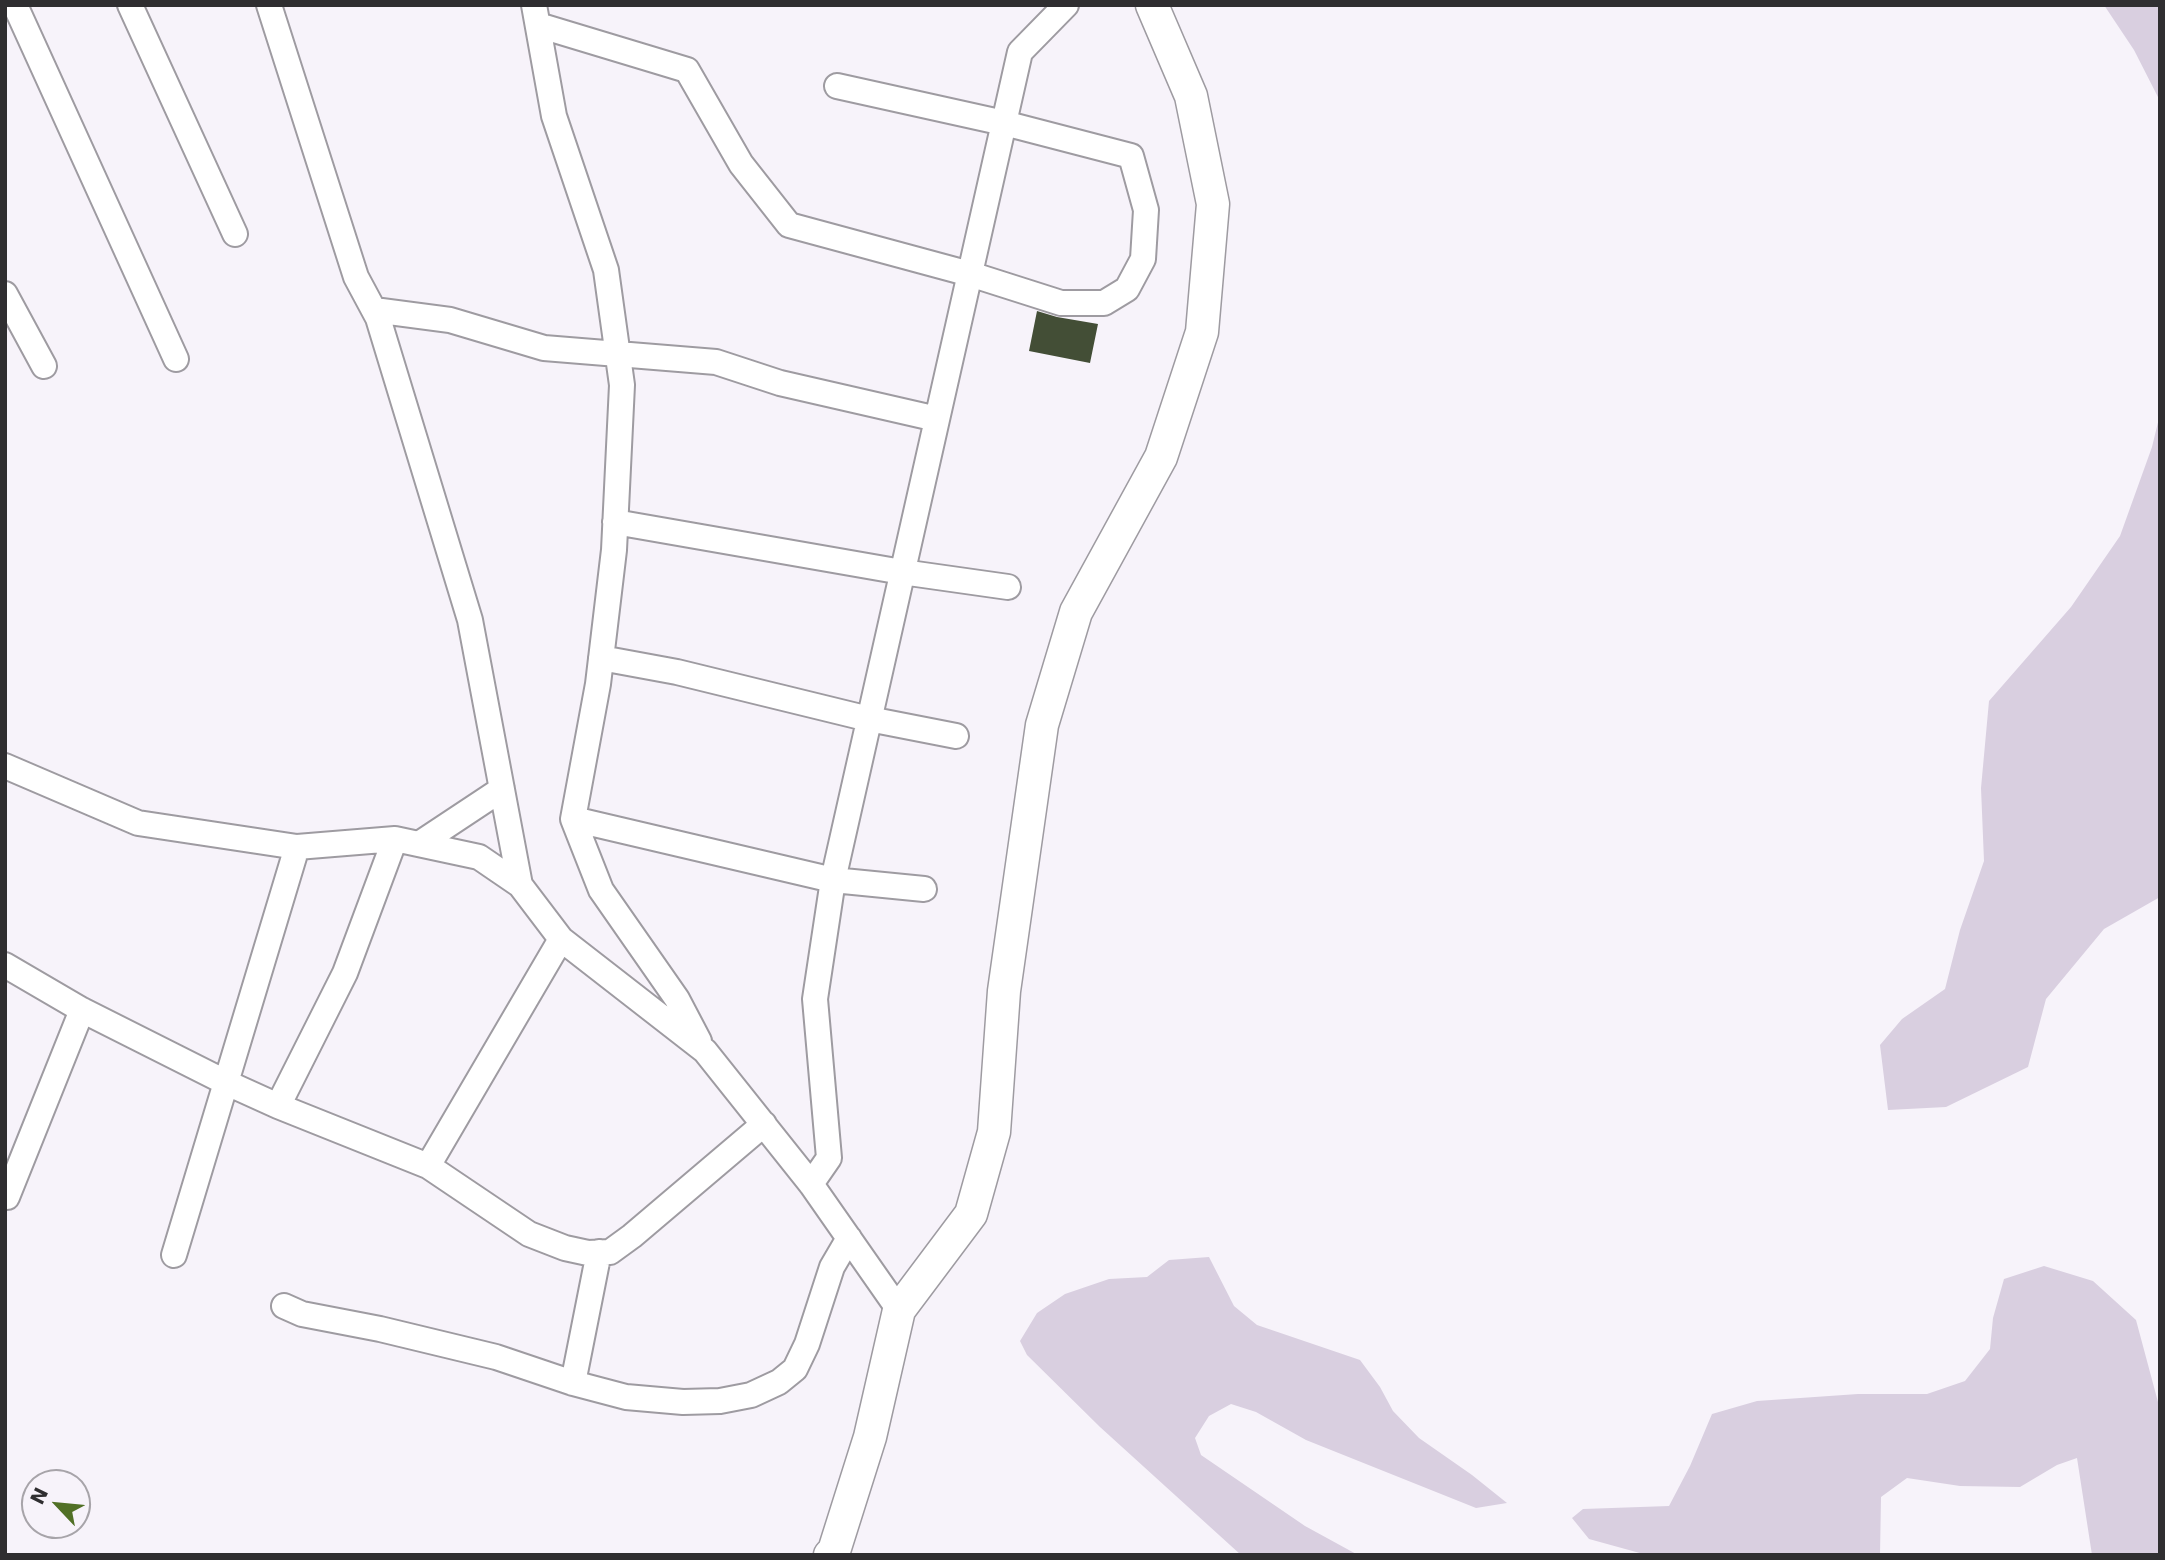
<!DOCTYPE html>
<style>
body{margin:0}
#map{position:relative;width:2165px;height:1560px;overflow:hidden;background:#f7f3fa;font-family:"DejaVu Sans",sans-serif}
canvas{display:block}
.frame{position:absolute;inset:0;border:7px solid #2f2e30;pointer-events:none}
.north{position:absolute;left:21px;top:1469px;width:70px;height:70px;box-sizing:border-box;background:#f7f3fa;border:2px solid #a7a4a9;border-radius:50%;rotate:296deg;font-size:19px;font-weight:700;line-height:28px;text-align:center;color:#2f2e30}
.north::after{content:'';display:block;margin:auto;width:24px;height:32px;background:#517026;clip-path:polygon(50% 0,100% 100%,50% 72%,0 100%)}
</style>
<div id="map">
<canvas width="2165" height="1560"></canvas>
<div class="frame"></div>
<div class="north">N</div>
</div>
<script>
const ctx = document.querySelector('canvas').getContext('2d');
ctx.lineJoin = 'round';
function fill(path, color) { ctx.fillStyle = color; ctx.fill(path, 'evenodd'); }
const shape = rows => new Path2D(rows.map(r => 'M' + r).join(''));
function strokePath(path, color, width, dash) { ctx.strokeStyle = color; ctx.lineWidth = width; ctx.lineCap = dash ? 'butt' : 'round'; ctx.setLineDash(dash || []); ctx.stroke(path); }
const green = shape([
 [2104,5,2160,5,2160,101,2134,50],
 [2160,414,2160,897,2104,929,2046,999,2028,1067,1946,1107,1888,1110,1880,1045,1902,1019,1945,989,1960,930,1984,861,1981,788,1989,701,2071,607,2120,536,2152,447],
 [1209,1257,1234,1306,1257,1325,1360,1360,1380,1387,1393,1411,1419,1438,1472,1475,1507,1503,1476,1508,1306,1440,1256,1412,1231,1404,1209,1416,1195,1438,1201,1455,1305,1526,1358,1555,1241,1555,1100,1427,1027,1355,1020,1341,1037,1313,1065,1294,1109,1279,1147,1277,1169,1260],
 [2044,1266,2093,1281,2136,1320,2158,1402,2160,1555,2092,1555,2077,1458,2057,1465,2020,1487,1960,1486,1907,1478,1881,1497,1880,1555,1647,1555,1589,1539,1572,1518,1583,1509,1669,1506,1690,1466,1712,1414,1757,1401,1858,1394,1927,1394,1965,1381,1990,1349,1993,1318,2004,1279]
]);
const building = shape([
 [1037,311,1057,317,1098,324,1090,363,1029,351]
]);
const minor = shape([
 [15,5,176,359],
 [130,5,235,234],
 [269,5,356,277,378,318,470,620,520,885],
 [534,5,554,116,606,270,622,385,614,550,598,684,573,819,601,890,677,999,699,1041],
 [538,25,687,70,741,164,789,225,970,274,1061,303,1104,303,1127,289,1143,259,1146,210,1131,156,1004,123,837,86],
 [5,294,44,366],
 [374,310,450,320,544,348,716,362,780,383,937,419],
 [615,522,902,572,1008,587],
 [601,658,677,672,869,719,956,736],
 [5,766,138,823,297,847,395,839,479,857,520,885,561,939,705,1051,811,1184,899,1310],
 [573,819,833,880,924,889],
 [419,844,502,789],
 [5,965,82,1010,225,1082,278,1106,428,1166,529,1234,565,1248,588,1253,610,1252,632,1236,764,1124],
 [278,1106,345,973,395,839],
 [428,1166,561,939],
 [811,1184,829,1158,815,999,833,880,1020,52,1066,5],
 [5,1197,7,1197,82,1010],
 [174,1255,297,847],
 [284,1306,302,1314,380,1329,496,1357,573,1383,626,1397,683,1402,720,1401,751,1395,779,1382,795,1369,807,1344,832,1267,849,1238],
 [573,1383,599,1252]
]);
const major = shape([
 [830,1555,834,1551,870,1437,899,1310,971,1214,994,1132,1004,991,1042,725,1076,612,1161,457,1202,332,1213,204,1191,96,1152,5]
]);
fill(green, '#d9cfe0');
fill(building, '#434e36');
strokePath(minor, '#9e9ba1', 28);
strokePath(major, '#9e9ba1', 35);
strokePath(minor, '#fff', 24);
strokePath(major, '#fff', 32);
</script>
